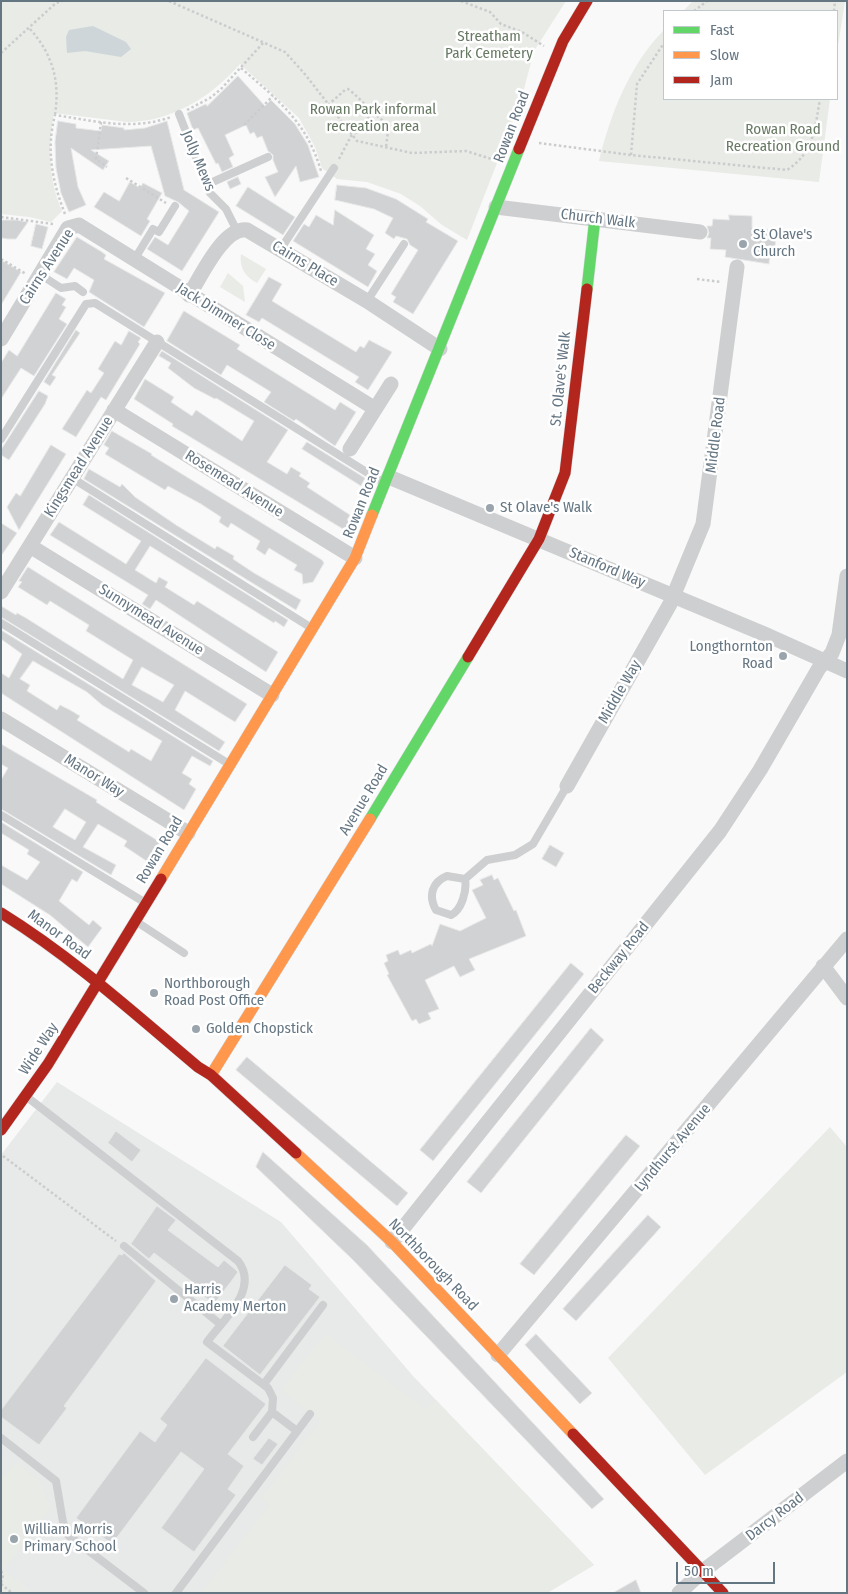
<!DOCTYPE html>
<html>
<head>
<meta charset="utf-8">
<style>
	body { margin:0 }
	#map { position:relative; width:848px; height:1594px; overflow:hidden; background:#f9f9f9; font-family:"Fira Sans Condensed",sans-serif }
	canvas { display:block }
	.frame { position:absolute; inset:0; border:2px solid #657683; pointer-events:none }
	.legend { position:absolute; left:663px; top:10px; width:175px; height:90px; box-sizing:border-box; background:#fff; border:1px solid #c1c8cd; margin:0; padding:6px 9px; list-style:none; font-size:15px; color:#657683 }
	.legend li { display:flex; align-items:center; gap:10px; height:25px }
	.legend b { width:25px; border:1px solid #c1c8cd }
	.scale { position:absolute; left:676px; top:1562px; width:99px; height:22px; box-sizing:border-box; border:2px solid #657683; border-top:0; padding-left:6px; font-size:15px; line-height:18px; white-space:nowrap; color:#657683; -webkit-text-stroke:4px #fff; paint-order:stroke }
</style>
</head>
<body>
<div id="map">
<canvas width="848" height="1594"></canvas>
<div class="frame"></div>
<ul class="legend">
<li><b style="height:6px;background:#63d668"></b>Fast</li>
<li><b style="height:6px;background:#ff974d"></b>Slow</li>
<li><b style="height:6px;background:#b3261e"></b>Jam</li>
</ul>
<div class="scale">50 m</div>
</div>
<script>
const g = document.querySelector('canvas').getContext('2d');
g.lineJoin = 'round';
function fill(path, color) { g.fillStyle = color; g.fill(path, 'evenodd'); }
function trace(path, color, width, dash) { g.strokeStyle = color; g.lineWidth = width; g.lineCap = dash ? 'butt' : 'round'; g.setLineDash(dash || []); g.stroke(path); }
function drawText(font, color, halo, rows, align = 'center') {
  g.font = font + ' "Fira Sans Condensed",sans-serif'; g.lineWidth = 5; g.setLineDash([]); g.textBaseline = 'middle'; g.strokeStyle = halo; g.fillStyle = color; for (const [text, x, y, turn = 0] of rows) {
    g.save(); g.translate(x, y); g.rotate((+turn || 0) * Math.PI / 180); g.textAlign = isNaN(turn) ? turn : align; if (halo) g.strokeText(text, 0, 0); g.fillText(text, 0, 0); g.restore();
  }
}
const built = new Path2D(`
	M57 1082 281 1222 413 1376 594 1565 547 1593H32L4 1571 1 1574V1155Z`);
const green = new Path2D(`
	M1 1H566L534 51 520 104 467 240 442 225 420 206 401 194 367 182 337 179 322 168 315 147 299 118 240 64C212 96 172 122 127 122L54 113C48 147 48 178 62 211L51 222 29 217 1 214Z
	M693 1H845L837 52V11H683Z
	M664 30V99H830L819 182 599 161C610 115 630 64 664 30Z
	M241 254 266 269 257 283C245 277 239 267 241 254Z
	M228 273 243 286 245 302 220 287Z
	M830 1127 847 1147V1372L705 1475 608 1358Z
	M325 1333 425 1409 436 1400 594 1565 547 1593H201L269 1505 261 1499 320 1421 281 1390Z
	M16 1462 40 1481 51 1507 4 1570 32 1593H1V1475L4 1476Z`);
const water = new Path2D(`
	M93 26 126 42 131 49 121 57 85 51 67 53 66 37 69 30Z`);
const building = new Path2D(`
	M238 76 265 106 271 100 295 124 308 145 319 177 300 182 296 166 275 197 265 177 278 172 273 160V155L268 151 262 136 257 138 254 132 250 134 246 125 225 135 234 155 229 158 233 167 222 172 218 163 216 164 198 128 193 130 187 113 206 104 207 106Z
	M58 121 76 124V128L101 131 102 125 124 128V130L145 128 167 121 184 190 219 212 182 271 147 249 155 237 168 245 189 211 178 202 165 196 151 146 91 150 109 161 103 170 71 148 78 187 86 205 69 212 61 193 56 168 55 142Z
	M238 177 241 184 230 189 227 182Z
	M130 182 140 188 143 183 162 193 147 219 150 221 141 236 94 207 104 192 119 201Z
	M337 185 366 188 396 199 428 219 426 222 458 241 413 314 393 302 396 297 391 294 418 250 410 245 407 239 396 236 394 239 385 233 393 218 374 209 335 200Z
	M248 187 295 217 283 235 236 206Z
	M335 210 374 235 366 249 375 254 368 265 377 271 368 287 293 241 304 224 309 227 316 215 333 225Z
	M729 215 752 216V228L776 230 775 250H770L769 264 725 257 726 250 710 249 711 238H707L709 233 707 226H712L713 219 729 220Z
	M1 220H15L28 222 16 239H8L1 238Z
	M36 224 48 227 42 249 31 246Z
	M77 237 102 252 106 255 104 259 165 293 144 327 89 292 94 280 74 268 67 279 54 272Z
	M1 260 21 272 1 305Z
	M269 277 282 284 272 301 356 352 360 346 364 348 369 340 392 352 368 390 355 382 359 377 262 318 259 322 246 315Z
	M56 293 66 299 62 305 66 307 59 319 67 324 34 376 21 368 1 399V363L9 350 17 356Z
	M184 311 240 345 237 349 335 410 340 402 356 412 335 446 296 419 294 421 264 402 271 392 227 365 221 375 167 341Z
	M76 330 80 333 52 375 56 377 50 386 44 382Z
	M129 331 141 338 138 342 140 344 106 400 101 397 76 437 62 429 87 390 91 393 104 373 98 369 115 341 121 345Z
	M162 351 288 430 267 462 287 474 291 467 301 473 299 476 310 483 307 487 350 515 347 520 353 523 348 532 172 426 173 424 134 399 145 379 174 397 171 402 192 416 196 410 242 441 254 421 216 398 215 399 194 388 168 368 171 363 159 356Z
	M39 391 48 396 45 404 9 460 1 455V450Z
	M112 431 152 454 151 455 322 560 324 563 313 582 303 584 302 574 294 570 297 565 269 548 265 555 256 549 260 541 231 523 228 528 219 522 221 517 201 504 168 486 165 490 105 454 109 448 104 445Z
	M307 442 365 478 361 486 302 449Z
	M51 445 66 454 19 530 7 507 16 493 20 496Z
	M89 469 120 487 122 484 135 497 176 525 215 549 217 546 234 556 233 559 254 573 301 600 296 610 84 479Z
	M89 495 288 620 284 627 275 621 274 623 150 546 135 570 156 583 159 577 168 582 165 587 194 605 197 601 278 652 266 672 156 600 150 609 142 604 148 595 50 535 59 522 126 564 141 541 83 505Z
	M1 523 17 533 1 556Z
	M28 567 247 704 235 722 185 691 175 710 225 742 219 751 1 617V606L16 615 17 613 26 618 123 679 133 660 86 631 89 625 50 601 47 605 18 587 22 582 19 581ZM142 667 174 685 163 702 132 685Z
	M1 630 213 761 210 766 192 756 182 773 192 779 189 784 196 789 184 810 1 693V673L9 678 22 654 1 639ZM33 661 87 692 102 705 162 741 151 761 131 749 129 752 77 720 80 716 70 710 60 705 57 710 27 691 30 685 20 679Z
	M1 744 97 800 96 802 155 839 160 842 153 854 159 858 154 866 124 846 127 841 98 824 83 847 116 865 111 875 1 809V780L8 768 1 764ZM65 809 86 822 75 840 53 827Z
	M1 822 83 872 77 882 72 879 59 901 89 925 93 920 102 928 88 947 50 915 1 884V865L27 880 40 862 27 854 29 850 1 833Z
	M550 845 564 853 556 867 542 859Z
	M492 875 494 880 498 878 514 911 516 910 526 936 469 959 475 970 460 977 454 966 425 980 439 1009 428 1013 431 1019 419 1024 416 1019 412 1021 387 975 389 974 384 963 388 961 386 955 398 950 400 955 411 950 412 953 431 944 432 946 440 924 460 931 486 918 472 890 483 885 480 880Z
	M571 963 584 974 433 1161 420 1150Z
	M591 1028 604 1040 481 1193 467 1182Z
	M247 1057 408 1193 397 1206 236 1070Z
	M116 1131 141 1150 132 1162 108 1143Z
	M626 1135 640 1146 534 1275 520 1264Z
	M263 1152 367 1245 604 1499 592 1509 353 1260 256 1167Z
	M157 1206 176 1220 168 1230 218 1267 224 1260 236 1270 238 1272 233 1279 214 1304 201 1294 204 1291 154 1253 149 1259 131 1244Z
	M648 1215 661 1227 576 1321 563 1309Z
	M124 1253 156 1281 64 1406 67 1408 39 1445 1 1417V1410L119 1254 122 1255Z
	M285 1265 312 1285 309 1289 320 1297 260 1375 223 1346Z
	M536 1334 592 1393 580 1404 525 1345Z
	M206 1358 266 1404 228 1454 244 1466 228 1489 236 1495 194 1552 161 1528 204 1469 181 1452 112 1544 76 1518 140 1431 155 1442 167 1425 160 1419Z
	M269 1438 278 1444 262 1465 253 1459Z
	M636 1580 641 1593H613Z`);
const path = new Path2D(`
	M169 1 285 52 304 73 357 141 412 153 466 151 498 161
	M461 1 490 12 501 24 522 32 544 46
	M694 11 707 1
	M834 11 835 1
	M30 29C53 55 60 81 55 115
	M1 53 56 3 62 1
	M241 68C278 100 307 122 321 171
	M328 105 345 90 348 89C363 100 373 116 389 124L386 147
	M187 110 210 98 221 89 264 42
	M101 122 96 159 107 167
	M244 125 273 96
	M539 143 631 155 787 170C814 153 815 127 820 99
	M631 155 637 84 664 43
	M339 159 351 136 357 132 373 112
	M126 178 166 203
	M65 214C52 181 46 150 55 115 95 121 132 131 171 117
	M1 217 53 224
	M1 259 26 274
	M697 279 721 282
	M3 1156 116 1241
	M1 1571 3 1575 1 1583
	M1 1584 12 1593`);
const lane = new Path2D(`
	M179 114 210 193 226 209 237 231
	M206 185 268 157
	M280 250 334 168
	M134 260 153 229 159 232 175 206
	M41 275 61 288 75 286 83 292
	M367 301 404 244
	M1 439 86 304 95 303 384 483
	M72 478 310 627
	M1 623 229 764
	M1 815 144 902
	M447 876 465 879C467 890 462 910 451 915L436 910C428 896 432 882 447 876Z
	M465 879 487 860 515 855 533 844 567 786
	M137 922 184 953
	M27 1097 238 1261C260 1289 223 1320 207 1342L268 1388 273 1398 272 1412 297 1431
	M124 1246 220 1324
	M264 1384 323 1305
	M253 1437 272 1412
	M1 1438 56 1481 63 1522 68 1535 144 1593
	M176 1593 310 1414`);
const street = new Path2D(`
	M496 207 700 232
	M189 295C201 277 223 227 247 230L367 301 440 349
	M1 339 68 228 79 225 374 408
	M114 410 355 558
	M350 449 391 384
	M389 477 769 636 847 671
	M30 546 272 695
	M1 592 157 342
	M1 719 188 833
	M567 786 670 604 703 524 737 267
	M823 966 847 998
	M392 1242 720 831 760 770 819 668 832 653 839 635 847 576
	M498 1355 847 939
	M679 1593 703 1571 847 1461`);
const fast = new Path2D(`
	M587 289 595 218
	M372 515 519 149
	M370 819 468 657`);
const slow = new Path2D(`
	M161 879 355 558 372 515
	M211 1075 370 819
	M296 1153 392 1242 573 1434`);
const jam = new Path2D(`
	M519 149 563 41 587 1
	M468 657 539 539 565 473 587 289
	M1 913C72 957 134 1013 198 1067L211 1075 296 1153
	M1 1130 48 1064 161 879
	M573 1434 723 1593`);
const markers = [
	[743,244,5,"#99a4ac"],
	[490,508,5,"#99a4ac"],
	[783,656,5,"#99a4ac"],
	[154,993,5,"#99a4ac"],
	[196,1029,5,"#99a4ac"],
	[174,1299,5,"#99a4ac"],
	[14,1539,5,"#99a4ac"]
];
const parkNames = [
	["Streatham",489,37],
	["Park Cemetery",489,54],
	["Rowan Park informal",373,110],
	["recreation area",373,127],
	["Rowan Road",783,130],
	["Recreation Ground",783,147]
];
const streetNames = [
	["Rowan Road",512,127,-69],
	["Jolly Mews",198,161,67],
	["Church Walk",598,219,7],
	["Cairns Place",305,264,31],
	["Cairns Avenue",47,267,-57],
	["Jack Dimmer Close",226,317,32],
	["St. Olave's Walk",561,379,-84],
	["Middle Road",716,435,-83],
	["Kingsmead Avenue",79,467,-58],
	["Rosemead Avenue",234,484,32],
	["Rowan Road",362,503,-68],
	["Stanford Way",607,568,23],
	["Sunnymead Avenue",151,620,32],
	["Middle Way",620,692,-60],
	["Manor Way",94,776,32],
	["Avenue Road",364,800,-59],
	["Rowan Road",160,850,-59],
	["Manor Road",59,935,36],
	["Beckway Road",619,958,-51],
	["Wide Way",39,1049,-57],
	["Lyndhurst Avenue",673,1148,-50],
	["Northborough Road",433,1265,46],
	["Darcy Road",775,1517,-38]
];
const poiNames = [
	["St Olave's",753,235],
	["Church",753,252],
	["St Olave's Walk",500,508],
	["Longthornton",773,647,"right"],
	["Road",773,664,"right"],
	["Northborough",164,984],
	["Road Post Office",164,1001],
	["Golden Chopstick",206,1029],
	["Harris",184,1290],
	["Academy Merton",184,1307],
	["William Morris",24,1530],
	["Primary School",24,1547]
];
fill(built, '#e8e9e9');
fill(green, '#e8ebe6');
fill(water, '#ced6d9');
fill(building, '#d0d2d3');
trace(building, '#e8e8e8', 1);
trace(fast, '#d5d6d7', 12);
trace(slow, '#d5d6d7', 12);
trace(jam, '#d5d6d7', 12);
trace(path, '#cbcccd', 2.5, [2.5, 2.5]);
trace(lane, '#cecfd0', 8);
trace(street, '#cecfd0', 15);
trace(fast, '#63d668', 11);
trace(slow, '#ff974d', 11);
trace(jam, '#b3261e', 11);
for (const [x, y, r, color] of markers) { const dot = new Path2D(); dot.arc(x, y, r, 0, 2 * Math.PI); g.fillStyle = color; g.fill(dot); trace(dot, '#fff', 2); }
drawText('15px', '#687a64', '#fff', parkNames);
drawText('15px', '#657683', '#fff', streetNames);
drawText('15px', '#657683', '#fff', poiNames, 'left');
</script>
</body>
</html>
